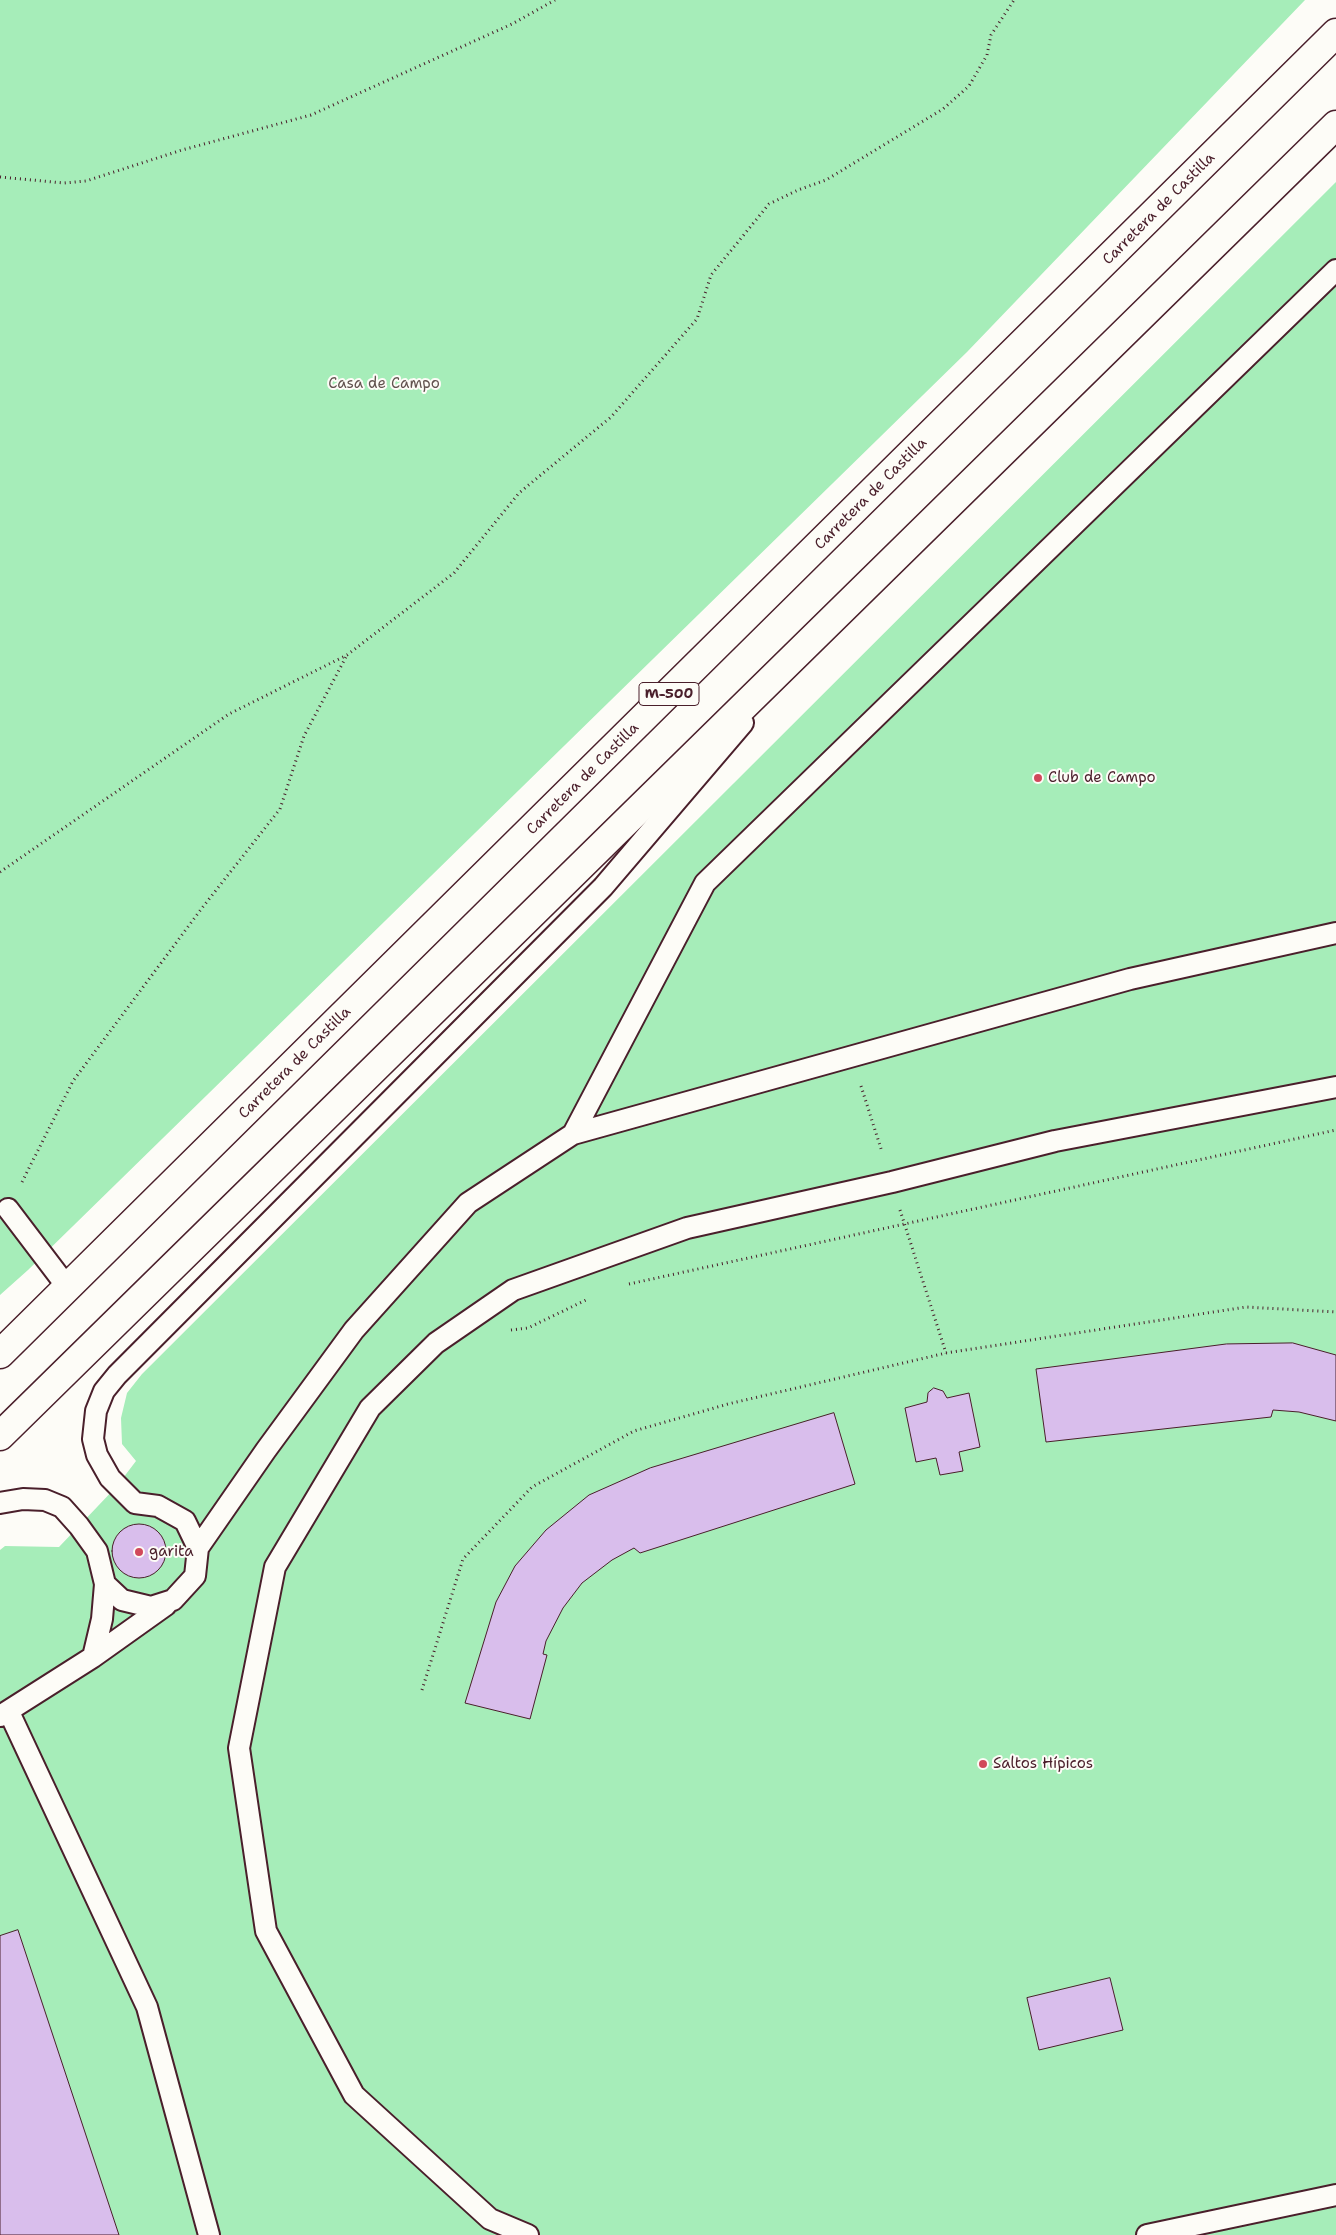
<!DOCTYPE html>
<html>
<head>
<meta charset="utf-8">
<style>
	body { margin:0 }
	canvas { display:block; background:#fdfcf7 }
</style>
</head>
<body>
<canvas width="1336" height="2235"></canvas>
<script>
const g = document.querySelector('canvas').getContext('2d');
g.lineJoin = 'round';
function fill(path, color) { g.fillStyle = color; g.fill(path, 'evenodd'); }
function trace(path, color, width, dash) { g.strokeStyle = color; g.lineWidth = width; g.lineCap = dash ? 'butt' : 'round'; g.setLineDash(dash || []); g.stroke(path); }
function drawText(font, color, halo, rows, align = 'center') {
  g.font = font + ' "Shantell Sans",sans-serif'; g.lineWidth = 4; g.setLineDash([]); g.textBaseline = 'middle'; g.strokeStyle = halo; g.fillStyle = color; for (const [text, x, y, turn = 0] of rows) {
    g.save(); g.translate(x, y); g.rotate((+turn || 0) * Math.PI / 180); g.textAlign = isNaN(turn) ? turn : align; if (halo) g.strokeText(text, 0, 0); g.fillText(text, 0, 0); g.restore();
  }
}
const green = new Path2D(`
	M0 0H1305L967 352 28 1270 0 1295Z
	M1336 182V2235H0V1550L5 1546 59 1547 117 1486 136 1461 122 1444 121 1418 127 1393 142 1374Z`);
const building = new Path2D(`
	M1293 1343 1336 1355V1421L1299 1412 1273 1410 1271 1417 1046 1442 1036 1369 1226 1344Z
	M934 1388 943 1391 947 1398 969 1393 980 1447 959 1452 963 1471 940 1475 936 1458 916 1462 905 1408 927 1402 928 1393Z
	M834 1413 855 1484 640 1553 634 1548 612 1560 582 1583 563 1608 546 1641 543 1654 547 1655 530 1719 465 1703 496 1602 515 1566 546 1530 589 1495 650 1468Z
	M112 1551a27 27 0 1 1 54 0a27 27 0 1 1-54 0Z
	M18 1930 119 2235H0V1936Z
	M1110 1978 1123 2030 1039 2050 1027 1998Z`);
const path = new Path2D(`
	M0 177 64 183 86 181 182 150 311 115 512 24 555 0
	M0 872 229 714 347 655 454 573 519 493 611 417 697 319 711 275 769 204 798 190 826 180 943 109 969 86 987 55 991 35 1014 0
	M861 1086 882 1152
	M22 1182 73 1081 202 908 280 809 304 736 347 655
	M900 1210 946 1353
	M629 1284 1336 1130
	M511 1330 528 1328 586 1300
	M422 1690 463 1559 532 1487 634 1431 728 1404 946 1353 1246 1307 1336 1312`);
const lane = new Path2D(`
	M573 1134 705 883 1336 270
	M8 1209 68 1288
	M0 1503 23 1499 45 1500 62 1507 79 1526 97 1551 105 1584 122 1600 151 1607 173 1600 195 1576 198 1548 185 1521 158 1506 135 1503 110 1478 97 1455 93 1439 96 1411 104 1391 117 1375 603 887 743 723
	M198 1548 266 1450 354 1330 468 1203 573 1134 1130 979 1336 933
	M93 1657 102 1619 105 1584
	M9 1712 147 2007 209 2235
	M0 1716 93 1657 166 1605
	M528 2235 490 2219 354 2095 266 1931 239 1748 275 1567 370 1408 436 1343 513 1290 687 1228 892 1182 1055 1141 1336 1087
	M1147 2235 1336 2195`);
const highway = new Path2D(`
	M0 1354 1336 33
	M0 1436 1336 125`);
const markers = [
	[1038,778,5,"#d1495b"],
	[139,1552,5,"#d1495b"],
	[983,1764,5,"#d1495b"]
];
const shields = [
	[669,694,60]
];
const shieldNames = [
	["M-500",669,694]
];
const streetNames = [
	["Carretera de Castilla",1159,209,-45],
	["Carretera de Castilla",871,494,-45],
	["Carretera de Castilla",583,779,-45],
	["Carretera de Castilla",295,1063,-45]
];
const parkNames = [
	["Casa de Campo",384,384]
];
const poiNames = [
	["Club de Campo",1048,778],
	["garita",149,1552],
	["Saltos Hípicos",993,1764]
];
fill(green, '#a6edb9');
fill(building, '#d9beec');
trace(building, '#4a1f2b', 1);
trace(lane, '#4a1f2b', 24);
trace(highway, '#4a1f2b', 31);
trace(path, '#4a1f2b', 3, [1, 4]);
trace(lane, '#fdfcf7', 20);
trace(highway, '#fdfcf7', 28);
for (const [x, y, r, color] of markers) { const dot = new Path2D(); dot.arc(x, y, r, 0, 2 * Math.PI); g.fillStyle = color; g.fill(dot); trace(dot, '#fdfcf7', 2); }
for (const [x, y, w] of shields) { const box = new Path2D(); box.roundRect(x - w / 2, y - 11.5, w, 23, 4); g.fillStyle = '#fdfcf7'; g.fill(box); trace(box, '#4a1f2b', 1); }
drawText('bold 14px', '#4a1f2b', null, shieldNames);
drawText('15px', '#4a1f2b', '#fdfcf7', streetNames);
drawText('15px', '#61524e', '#fdfcf7', parkNames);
drawText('15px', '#4a1f2b', '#fdfcf7', poiNames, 'left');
</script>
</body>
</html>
